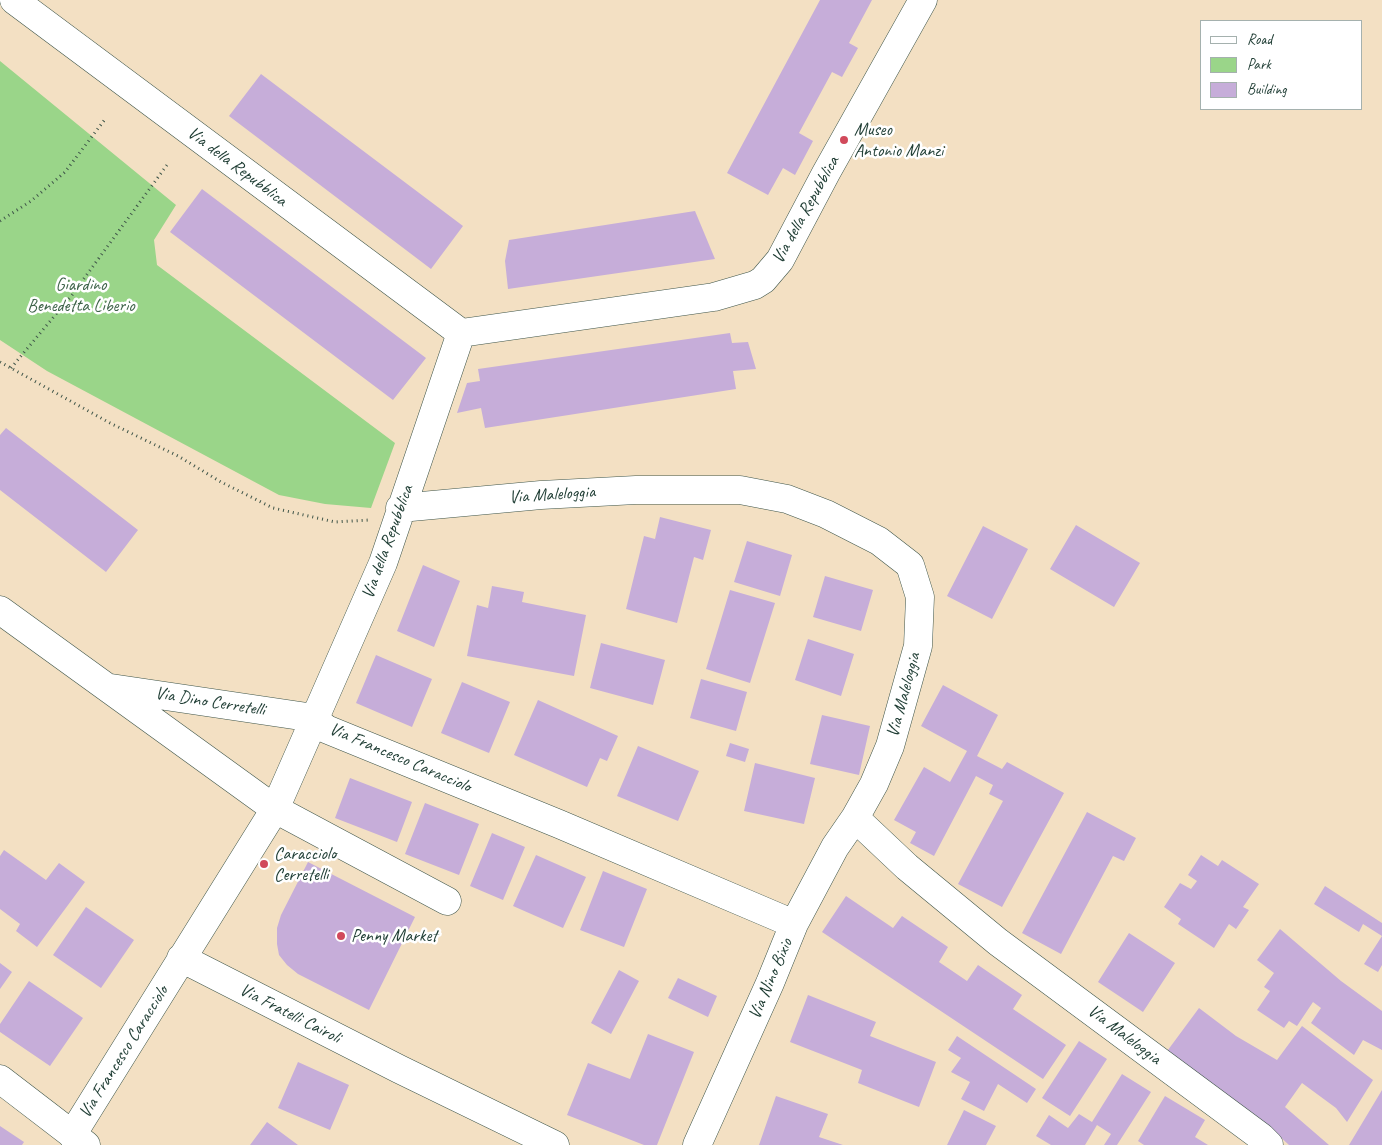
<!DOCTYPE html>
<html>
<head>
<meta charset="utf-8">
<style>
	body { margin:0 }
	#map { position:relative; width:1382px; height:1145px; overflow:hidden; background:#f3e0c3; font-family:Caveat,sans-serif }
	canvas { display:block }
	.legend { position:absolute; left:1200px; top:20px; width:162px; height:90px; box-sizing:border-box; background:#fff; border:1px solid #a5b1ae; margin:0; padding:6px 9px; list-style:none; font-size:15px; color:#1f3d34 }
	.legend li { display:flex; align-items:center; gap:10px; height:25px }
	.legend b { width:25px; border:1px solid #a5b1ae }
</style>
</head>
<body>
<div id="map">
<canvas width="1382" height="1145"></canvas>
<ul class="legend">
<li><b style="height:6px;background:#fff"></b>Road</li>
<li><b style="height:14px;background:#9ad589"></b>Park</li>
<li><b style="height:14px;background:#c6add9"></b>Building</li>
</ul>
</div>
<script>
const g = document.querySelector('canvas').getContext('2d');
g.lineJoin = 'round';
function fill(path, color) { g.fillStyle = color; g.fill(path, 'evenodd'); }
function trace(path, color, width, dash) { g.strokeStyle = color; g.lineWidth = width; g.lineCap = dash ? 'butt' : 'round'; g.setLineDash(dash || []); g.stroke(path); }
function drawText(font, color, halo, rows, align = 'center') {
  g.font = font + ' Caveat,sans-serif'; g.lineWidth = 5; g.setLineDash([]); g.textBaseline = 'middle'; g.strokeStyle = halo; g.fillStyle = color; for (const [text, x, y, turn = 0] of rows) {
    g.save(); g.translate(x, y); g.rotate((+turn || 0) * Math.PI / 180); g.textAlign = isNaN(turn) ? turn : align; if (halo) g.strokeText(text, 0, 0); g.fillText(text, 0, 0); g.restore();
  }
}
const green = new Path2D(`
	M0 61 176 205 154 240 157 265 395 443 371 508 325 504 279 495 47 371 0 340Z`);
const building = new Path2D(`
	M820 0H872L849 43 858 48 842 77 832 72 799 133 813 141 795 175 783 168 768 195 727 173Z
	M261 74 463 226 431 269 229 116Z
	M202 189 426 358 393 400 170 232Z
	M695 211 715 259 508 289 505 261 509 240Z
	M730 333 732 343 748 342 756 369 733 371 736 389 485 428 481 408 457 413 467 383 480 381 478 369Z
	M6 428 138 530 106 572 0 490V435Z
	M660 517 711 530 703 560 694 557 677 623 626 609 644 536 655 539Z
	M1076 525 1140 563 1114 607 1050 569Z
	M983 526 1028 549 992 619 947 596Z
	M747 541 792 555 780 596 734 582Z
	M423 565 460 581 434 647 397 631Z
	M825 576 873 590 861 631 813 617Z
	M492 586 524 592 522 602 586 615 574 676 467 656 477 605 488 608Z
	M730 590 775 603 750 683 706 669Z
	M808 639 854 654 841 696 795 680Z
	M601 643 665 660 653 705 590 688Z
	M376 655 432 679 412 727 356 703Z
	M701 679 747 692 736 731 690 718Z
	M462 682 510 702 489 753 441 733Z
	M943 685 998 715 977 756 1002 769 1007 762 1064 793 1002 907 958 884 1003 801 989 794 993 785 976 776 934 856 910 843 916 832 894 820 924 767 950 782 967 751 921 726Z
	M538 700 618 736 607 761 600 758 587 787 514 755Z
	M822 715 870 726 859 775 810 764Z
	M730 743 749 749 745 762 726 756Z
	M638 746 699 771 678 821 617 796Z
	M755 763 815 778 804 824 744 811Z
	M350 778 412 802 397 842 335 818Z
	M425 803 479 824 459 875 405 854Z
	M1087 812 1136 838 1124 861 1113 856 1061 954 1022 933Z
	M492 833 525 847 503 900 470 886Z
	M4 850 46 880 59 863 85 882 37 947 16 931 20 924 0 909V856Z
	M536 855 586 877 563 928 513 906Z
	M1201 855 1218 866 1222 860 1259 884 1243 907 1249 910 1236 929 1229 924 1214 948 1178 924 1181 919 1164 907 1180 883 1191 889 1197 881 1188 875Z
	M308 862 415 917 369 1010 298 974 287 965 279 955 277 944V928L281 915Z
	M603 871 647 889 624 947 580 930Z
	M1325 886 1382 923V965L1378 972 1364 964 1382 936 1363 924 1359 932 1314 904Z
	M846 896 893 928 902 916 948 947 939 962 967 981 978 965 1022 995 1013 1009 1066 1045 1043 1079 822 932Z
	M86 907 134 940 101 988 53 955Z
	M1280 929 1341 981 1382 1011V1050L1363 1040 1354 1055 1311 1023 1321 1008 1313 1002 1297 1026 1289 1021 1284 1028 1257 1010 1270 991 1264 987 1274 973 1257 960Z
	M1129 933 1175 963 1143 1012 1098 982Z
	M0 963 12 972 0 989Z
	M619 970 639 981 611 1034 591 1023Z
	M678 978 717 996 708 1017 668 998Z
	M29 981 83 1018 50 1066 0 1032V1024Z
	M808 995 876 1022 870 1036 936 1062 919 1107 858 1083 862 1070 790 1042Z
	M1199 1008 1236 1036 1277 1060 1302 1026 1373 1080 1347 1122 1336 1108 1302 1083 1285 1107 1329 1145H1289L1276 1133 1165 1054Z
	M648 1034 694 1052 657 1145H644L567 1115 588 1063 630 1079Z
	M957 1036 1036 1089 1027 1103 998 1084 984 1111 961 1099 970 1082 951 1072 961 1058 948 1050Z
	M1079 1041 1107 1059 1070 1116 1042 1098Z
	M298 1062 349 1085 330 1130 278 1108Z
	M1122 1074 1151 1092 1117 1145H1104L1111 1134 1097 1125 1085 1145H1051L1036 1136 1049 1115 1068 1128 1079 1114 1092 1122Z
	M1382 1090V1145H1349Z
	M776 1096 828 1114 819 1137 843 1145H759Z
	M1165 1096 1205 1120 1195 1137 1208 1145H1144L1138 1141Z
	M964 1110 996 1126 986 1145H947Z
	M267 1122 298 1145H250Z
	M0 1126 24 1142 22 1145H0Z`);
const path = new Path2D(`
	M0 221 31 201 65 172 106 118
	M0 362 110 423 178 456 221 482 273 508 335 522 369 520
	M11 368 72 295 167 165`);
const minor = new Path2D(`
	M14 0 461 333 714 297 755 285 763 280 780 260 826 173 923 0
	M400 508 541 495 636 490H740L787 499 826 514 879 541 910 565 920 597 918 646 890 746 874 784 855 818 907 867 998 942 1261 1137 1269 1145
	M0 610 275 809 447 901
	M111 688 314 718
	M314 718 326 729 559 824 794 924
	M181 958 399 1069 555 1145
	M0 1079 86 1145
	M72 1135 275 809 383 563 461 333
	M697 1145 770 983 794 924 835 847 855 818`);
const markers = [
	[844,140,5,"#d1495b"],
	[264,864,5,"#d1495b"],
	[341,936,5,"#d1495b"]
];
const poiNames = [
	["Museo",854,130],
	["Antonio Manzi",854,151],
	["Caracciolo",274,854],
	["Cerretelli",274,875],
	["Penny Market",351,936]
];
const streetNames = [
	["Via della Repubblica",237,167,37],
	["Via della Repubblica",806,210,-61],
	["Via Maleloggia",552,495,-4],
	["Via della Repubblica",388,542,-70],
	["Via Maleloggia",904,695,-75],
	["Via Dino Cerretelli",210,702,9],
	["Via Francesco Caracciolo",400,758,23],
	["Via Nino Bixio",771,979,-67],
	["Via Fratelli Cairoli",290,1014,27],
	["Via Maleloggia",1124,1035,37],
	["Via Francesco Caracciolo",124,1052,-58]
];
const parkNames = [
	["Giardino",81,285],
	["Benedetta Liberio",81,306]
];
fill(green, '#9ad589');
fill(building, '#c6add9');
trace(minor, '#3f5549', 29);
trace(path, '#3f5549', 3, [1, 4]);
trace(minor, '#fff', 28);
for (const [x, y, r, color] of markers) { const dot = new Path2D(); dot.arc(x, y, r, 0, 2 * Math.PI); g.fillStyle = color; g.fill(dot); trace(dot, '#fff', 2); }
drawText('18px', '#1f3d34', '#fff', poiNames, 'left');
drawText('18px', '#1f3d34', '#fff', streetNames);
drawText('18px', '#3e6349', '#fff', parkNames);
</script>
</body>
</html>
